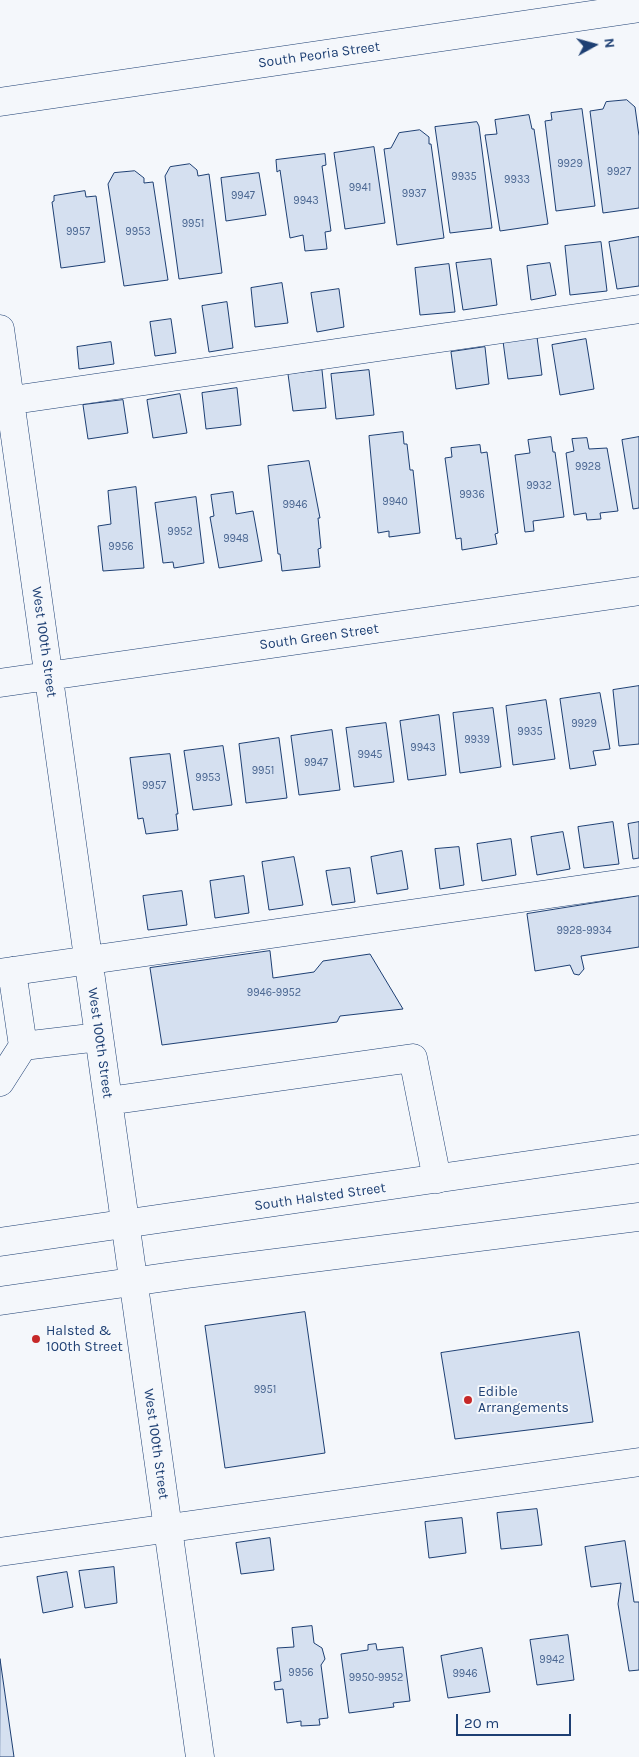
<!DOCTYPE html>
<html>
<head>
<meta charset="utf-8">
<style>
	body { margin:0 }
	#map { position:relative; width:639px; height:1757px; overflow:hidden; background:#f4f7fb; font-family:Karla,sans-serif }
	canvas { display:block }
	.north { position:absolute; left:569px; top:20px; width:50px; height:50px; -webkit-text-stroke:4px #f4f7fb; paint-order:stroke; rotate:83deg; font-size:14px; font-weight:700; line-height:20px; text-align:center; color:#1d3f73 }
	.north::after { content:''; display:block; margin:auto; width:18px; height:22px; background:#1d3f73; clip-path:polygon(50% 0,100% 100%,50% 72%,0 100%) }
	.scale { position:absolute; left:456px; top:1714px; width:115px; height:22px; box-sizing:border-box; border:2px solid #1d3f73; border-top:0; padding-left:6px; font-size:15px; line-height:18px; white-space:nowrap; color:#1d3f73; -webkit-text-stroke:4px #f4f7fb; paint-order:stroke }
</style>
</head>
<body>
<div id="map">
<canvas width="639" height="1757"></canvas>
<div class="north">N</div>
<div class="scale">20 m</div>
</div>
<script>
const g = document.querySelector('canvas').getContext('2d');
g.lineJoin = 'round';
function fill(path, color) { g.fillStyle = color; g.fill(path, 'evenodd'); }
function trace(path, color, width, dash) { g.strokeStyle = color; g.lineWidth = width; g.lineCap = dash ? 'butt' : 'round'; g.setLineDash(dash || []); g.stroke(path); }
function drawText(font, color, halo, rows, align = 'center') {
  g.font = font + ' Karla,sans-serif'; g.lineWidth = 4; g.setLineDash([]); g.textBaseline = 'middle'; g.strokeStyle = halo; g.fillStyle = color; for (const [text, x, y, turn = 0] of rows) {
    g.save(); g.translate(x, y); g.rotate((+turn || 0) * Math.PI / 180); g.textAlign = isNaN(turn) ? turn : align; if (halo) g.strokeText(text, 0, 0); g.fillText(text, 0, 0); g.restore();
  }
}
const building = new Path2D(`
	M627 100 635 107 639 136V208L603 213 590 111 603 109 606 102Z
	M582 109 595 206 556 211 545 121 552 120 551 113Z
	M529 115 532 129H534L548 224 500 231 485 135 497 134 495 120Z
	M477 122 479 126 492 228 450 233 435 127Z
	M420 130 429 137V144H431L444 238 397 245 384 149 391 148 399 133Z
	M374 147 385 223 345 229 334 153Z
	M325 154 326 165 322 166 331 231 325 232 327 249 305 251 303 235 290 238 280 170 277 172 276 160Z
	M190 164 197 170 198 176 209 174 222 273 179 279 165 176 170 167Z
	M135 171 144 178V183L153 182 168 280 124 286 108 184 114 173Z
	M259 173 266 215 226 221 221 178Z
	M85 191 86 197 96 196 105 262 61 268 52 202 54 201V196Z
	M639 237V286L617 289 609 242Z
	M601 242 607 291 570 295 565 246Z
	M491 259 497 305 463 310 456 263Z
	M550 263 556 295 531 300 527 266Z
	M449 264 455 312 420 315 415 268Z
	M282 283 288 323 255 327 251 288Z
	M339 289 344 327 317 332 311 293Z
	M227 302 233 348 209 352 202 306Z
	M171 319 176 353 155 356 150 322Z
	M537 337 542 375 508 379 503 341Z
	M586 339 594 389 560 395 552 345Z
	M111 342 114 364 79 369 77 347Z
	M485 347 489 384 456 389 451 352Z
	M322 370 326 408 293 411 288 374Z
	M369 370 374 415 336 419 331 374Z
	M237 388 241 425 206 429 202 393Z
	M180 394 187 433 153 438 147 400Z
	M123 400 128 433 88 439 83 405Z
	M403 432 404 444H407L410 470H413L420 533 389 537V531L378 533 369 436Z
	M551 437 553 452H555L564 517 533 521 534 531 525 532 515 455 530 453 528 440Z
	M639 437V508L633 509 622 440Z
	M587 438 589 449 607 448 618 511 600 513 601 519 587 520 586 513 574 515 566 453 574 451 572 439Z
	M480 445 481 453 487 452 498 533 495 534 497 544 462 550 461 538 456 539 445 458 452 457 451 448Z
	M309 461 320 518H318L321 548 318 549 320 567 282 571 280 554H278L268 466Z
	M136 487 144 568 103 571 98 526 111 524 108 491Z
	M233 492 236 514 253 511 262 561 219 568 210 517 214 516 211 495Z
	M196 497 204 563 174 568 173 562 163 563 155 503Z
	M639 686V744L619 746 613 690Z
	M600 693 610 749 593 751 596 765 570 769 560 699Z
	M546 700 555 759 513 765 506 706Z
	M493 708 501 767 460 773 453 713Z
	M439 715 446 775 408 780 400 721Z
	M386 723 394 782 354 787 346 728Z
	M332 730 340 790 299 795 291 736Z
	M279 738 287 798 246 803 239 744Z
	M223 746 232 805 193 810 184 751Z
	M170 754 178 814H176L178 830 146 834 143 818 138 819 130 758Z
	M613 822 619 864 584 868 578 827Z
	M639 822V858L633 859 628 824Z
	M563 832 570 869 537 875 531 837Z
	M511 839 516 875 482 881 477 844Z
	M459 847 464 885 440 889 435 849Z
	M402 851 408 889 377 894 371 857Z
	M294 857 303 905 269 910 262 862Z
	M350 868 355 902 332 905 326 871Z
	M244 876 249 913 215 918 210 881Z
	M182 891 187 925 148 930 143 896Z
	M639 896V947L581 956 584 969 579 975 574 974 570 965 535 971 527 914Z
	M270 951 273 978 314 972 323 961 370 954 403 1009 340 1016 337 1022 162 1045 150 968Z
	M305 1312 325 1453 225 1468 205 1326Z
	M579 1332 593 1422 455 1439 441 1353Z
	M537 1509 542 1545 501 1549 497 1513Z
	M462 1518 466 1553 429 1558 425 1522Z
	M270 1538 274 1570 241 1574 236 1543Z
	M625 1541 634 1602H639V1670L629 1671 618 1604 621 1583 591 1587 585 1547Z
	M114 1567 117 1603 85 1608 79 1571Z
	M67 1572 73 1607 43 1613 37 1577Z
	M312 1626 314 1643 322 1648 325 1659 321 1665 328 1718 319 1719 320 1725 301 1726V1721L287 1723 283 1689 275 1690 274 1682 281 1681 277 1648 294 1647 292 1628Z
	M568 1635 574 1680 537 1685 530 1640Z
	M376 1644 377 1650 403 1647 410 1701 393 1703 394 1707 349 1713 341 1654 368 1650V1645Z
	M482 1648 490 1692 448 1698 441 1656Z
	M0 1659 14 1757H0Z`);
const minor = new Path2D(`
	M0 102 639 8
	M0 329 200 1757
	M0 402 639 309
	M0 683 639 591
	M12 971 23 1046
	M0 973 639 881
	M0 1082 23 1046 99 1037
	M108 1101 413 1058 437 1179
	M0 1552 639 1462`);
const major = new Path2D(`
	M0 1242 639 1149
	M0 1301 187 1274 639 1217`);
const markers = [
	[36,1339,5,"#c62828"],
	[468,1400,5,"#c62828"]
];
const numberNames = [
	["9929",570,164],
	["9927",619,172],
	["9935",464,177],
	["9933",517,180],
	["9941",360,188],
	["9937",414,194],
	["9947",243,196],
	["9943",306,201],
	["9951",193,224],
	["9957",78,232],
	["9953",138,232],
	["9928",588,467],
	["9932",539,486],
	["9936",472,495],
	["9940",395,502],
	["9946",295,505],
	["9952",180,532],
	["9948",236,539],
	["9956",121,547],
	["9929",584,724],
	["9935",530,732],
	["9939",477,740],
	["9943",423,748],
	["9945",370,755],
	["9947",316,763],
	["9951",263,771],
	["9953",208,778],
	["9957",154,786],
	["9928-9934",584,931],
	["9946-9952",274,993],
	["9951",265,1390],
	["9942",552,1660],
	["9956",301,1673],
	["9946",465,1674],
	["9950-9952",376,1678]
];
const streetNames = [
	["South Peoria Street",319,55,-8],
	["South Green Street",319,637,-8],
	["West 100th Street",44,642,82],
	["West 100th Street",100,1043,82],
	["South Halsted Street",320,1197,-8],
	["West 100th Street",156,1444,82]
];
const poiNames = [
	["Halsted &",46,1331],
	["100th Street",46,1347],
	["Edible",478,1392],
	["Arrangements",478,1408]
];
fill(building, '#d5e0f0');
trace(building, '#1d3f73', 1);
trace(minor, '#1d3f73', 29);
trace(major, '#1d3f73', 29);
trace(minor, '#f4f7fb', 28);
trace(major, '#f4f7fb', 28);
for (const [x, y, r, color] of markers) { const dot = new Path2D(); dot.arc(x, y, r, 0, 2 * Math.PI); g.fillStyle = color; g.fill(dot); trace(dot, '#f4f7fb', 2); }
drawText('11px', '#4b6792', null, numberNames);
drawText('14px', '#1d3f73', '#f4f7fb', streetNames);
drawText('14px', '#1d3f73', '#f4f7fb', poiNames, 'left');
</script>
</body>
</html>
